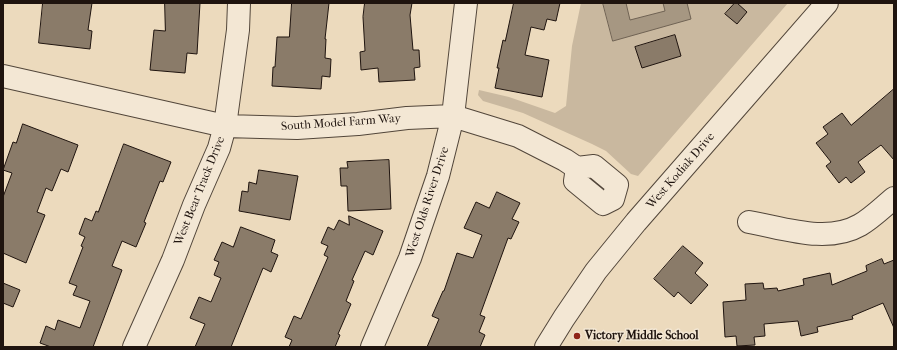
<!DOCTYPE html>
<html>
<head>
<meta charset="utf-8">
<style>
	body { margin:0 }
	#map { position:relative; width:897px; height:350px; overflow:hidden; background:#ecdabd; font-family:"IM FELL French Canon",serif }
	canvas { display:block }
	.frame { position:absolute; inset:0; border:4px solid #1f140f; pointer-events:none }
</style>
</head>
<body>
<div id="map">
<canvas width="897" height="350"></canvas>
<div class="frame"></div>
</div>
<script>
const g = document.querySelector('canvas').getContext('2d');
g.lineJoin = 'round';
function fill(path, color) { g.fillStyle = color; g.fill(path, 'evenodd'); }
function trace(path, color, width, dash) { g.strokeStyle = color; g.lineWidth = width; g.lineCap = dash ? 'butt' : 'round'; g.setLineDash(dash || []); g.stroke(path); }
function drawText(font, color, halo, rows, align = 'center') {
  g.font = font + ' "IM FELL French Canon",serif'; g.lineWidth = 3; g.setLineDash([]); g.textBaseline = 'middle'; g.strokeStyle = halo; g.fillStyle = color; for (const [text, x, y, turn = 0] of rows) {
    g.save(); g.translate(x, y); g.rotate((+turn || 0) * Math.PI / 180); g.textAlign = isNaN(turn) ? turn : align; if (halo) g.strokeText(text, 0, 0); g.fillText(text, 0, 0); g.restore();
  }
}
const green = new Path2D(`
	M581 3H788L638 176 631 174 606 151 592 144 523 113 483 101 478 95 479 90 509 97 555 113 566 106 572 46Z`);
const water = new Path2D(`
	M603 3H626L630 20 665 11 663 3H687L691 19 613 41Z`);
const building = new Path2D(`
	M43 3H92L88 30 92 31 90 49 39 43Z
	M165 3H200L197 54 187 53 185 73 150 70 154 30 165 31Z
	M292 3H329L325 39H326L325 58 331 59 330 77 322 76 321 89 272 86 273 67H275L277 37H289Z
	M365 3H412L410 15 413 50H419L420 67 414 68 415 80 379 82 378 68 361 70 360 52 365 51 363 17Z
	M514 3H560L556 21 547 19 544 30 531 27 525 55 549 60 542 97 495 88 499 68H497L503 40 505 41Z
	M735 3H737L747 12 737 24 725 14Z
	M675 35 681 56 642 68 635 47Z
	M894 89V160L881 145 858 162 865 172 851 183 846 177 839 183 826 166 831 162 816 143 828 134 823 127 842 113 851 125Z
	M23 124 78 145 68 172 61 169 52 191 46 188 37 212 45 215 26 263 3 253V197L12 173 3 170 13 142 16 143Z
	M124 144 171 162 163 182 160 181 144 222 146 223 136 247 122 241 112 266 122 270 93 347H51L40 343 46 326 55 330 58 320 80 328 90 301 73 295 77 286 69 283 83 247 81 246 85 237 79 234 85 218 92 221 96 211 98 212Z
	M389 160 391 209 348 211 347 186H341L340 168H348L347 162Z
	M259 170 298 176 290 220 239 211 242 191 248 192 249 182 256 184Z
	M497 192 520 203 512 219 519 222 511 239 508 238 480 315 485 317 479 332 485 335 480 347H427L439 319 432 316 443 291H444L457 253 473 258 482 235 464 228 476 202 489 208Z
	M349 216 383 231 373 255 365 251 352 280 354 281 346 301 351 304 338 334 340 335 335 347H289L292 340 285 337 294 316 301 319 328 257 324 255 328 246 321 243 328 227 334 230 339 220 349 225Z
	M241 227 275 240 271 252 278 255 271 272 263 268 231 347H195L205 324 190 318 199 297 211 302 221 278 214 275 219 262 214 260 222 242 233 247Z
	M683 246 703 263 695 273 708 285 691 304 678 292 674 297 654 279Z
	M882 259 884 264 894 260V328L883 303 852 316 853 319 817 327 818 332 801 336 798 321 764 324 765 336 754 337 755 345 737 346 736 336 725 337 723 302 746 300 745 284 763 283 764 289 777 288 778 291 804 285 803 279 830 273 832 285 867 271 866 266Z
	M3 283 20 290 13 307 3 303Z`);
const minor = new Path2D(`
	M3 76 225 126 297 128 358 124 407 118 453 116 518 136 565 160 577 168
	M594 166 617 185 613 199 603 204 575 181 577 168Z
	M749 222C784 228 827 244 860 225 872 218 883 207 894 198
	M134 347 173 260 194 205 219 148 225 126 238 30 239 3
	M372 347 410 258 438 176 453 116 466 3
	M546 347 564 318 596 271 636 222 827 3`);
const markers = [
	[577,336,4,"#8f2418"]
];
const streetNames = [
	["South Model Farm Way",341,123,-4],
	["West Kodiak Drive",681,171,-49],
	["West Bear Track Drive",200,191,-68],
	["West Olds River Drive",428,202,-72]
];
const poiNames = [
	["Victory Middle School",585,336]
];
fill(green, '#c9b89f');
fill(water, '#a69782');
trace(water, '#706354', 1);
fill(building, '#8a7b69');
trace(building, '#1f140f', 1);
trace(minor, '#52463a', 24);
trace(minor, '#f3e7d4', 22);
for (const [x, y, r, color] of markers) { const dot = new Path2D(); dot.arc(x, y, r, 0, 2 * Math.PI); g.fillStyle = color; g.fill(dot); trace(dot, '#f3e7d4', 1.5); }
drawText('12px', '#1f140f', '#f3e7d4', streetNames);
drawText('bold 12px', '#1f140f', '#f3e7d4', poiNames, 'left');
</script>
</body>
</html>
